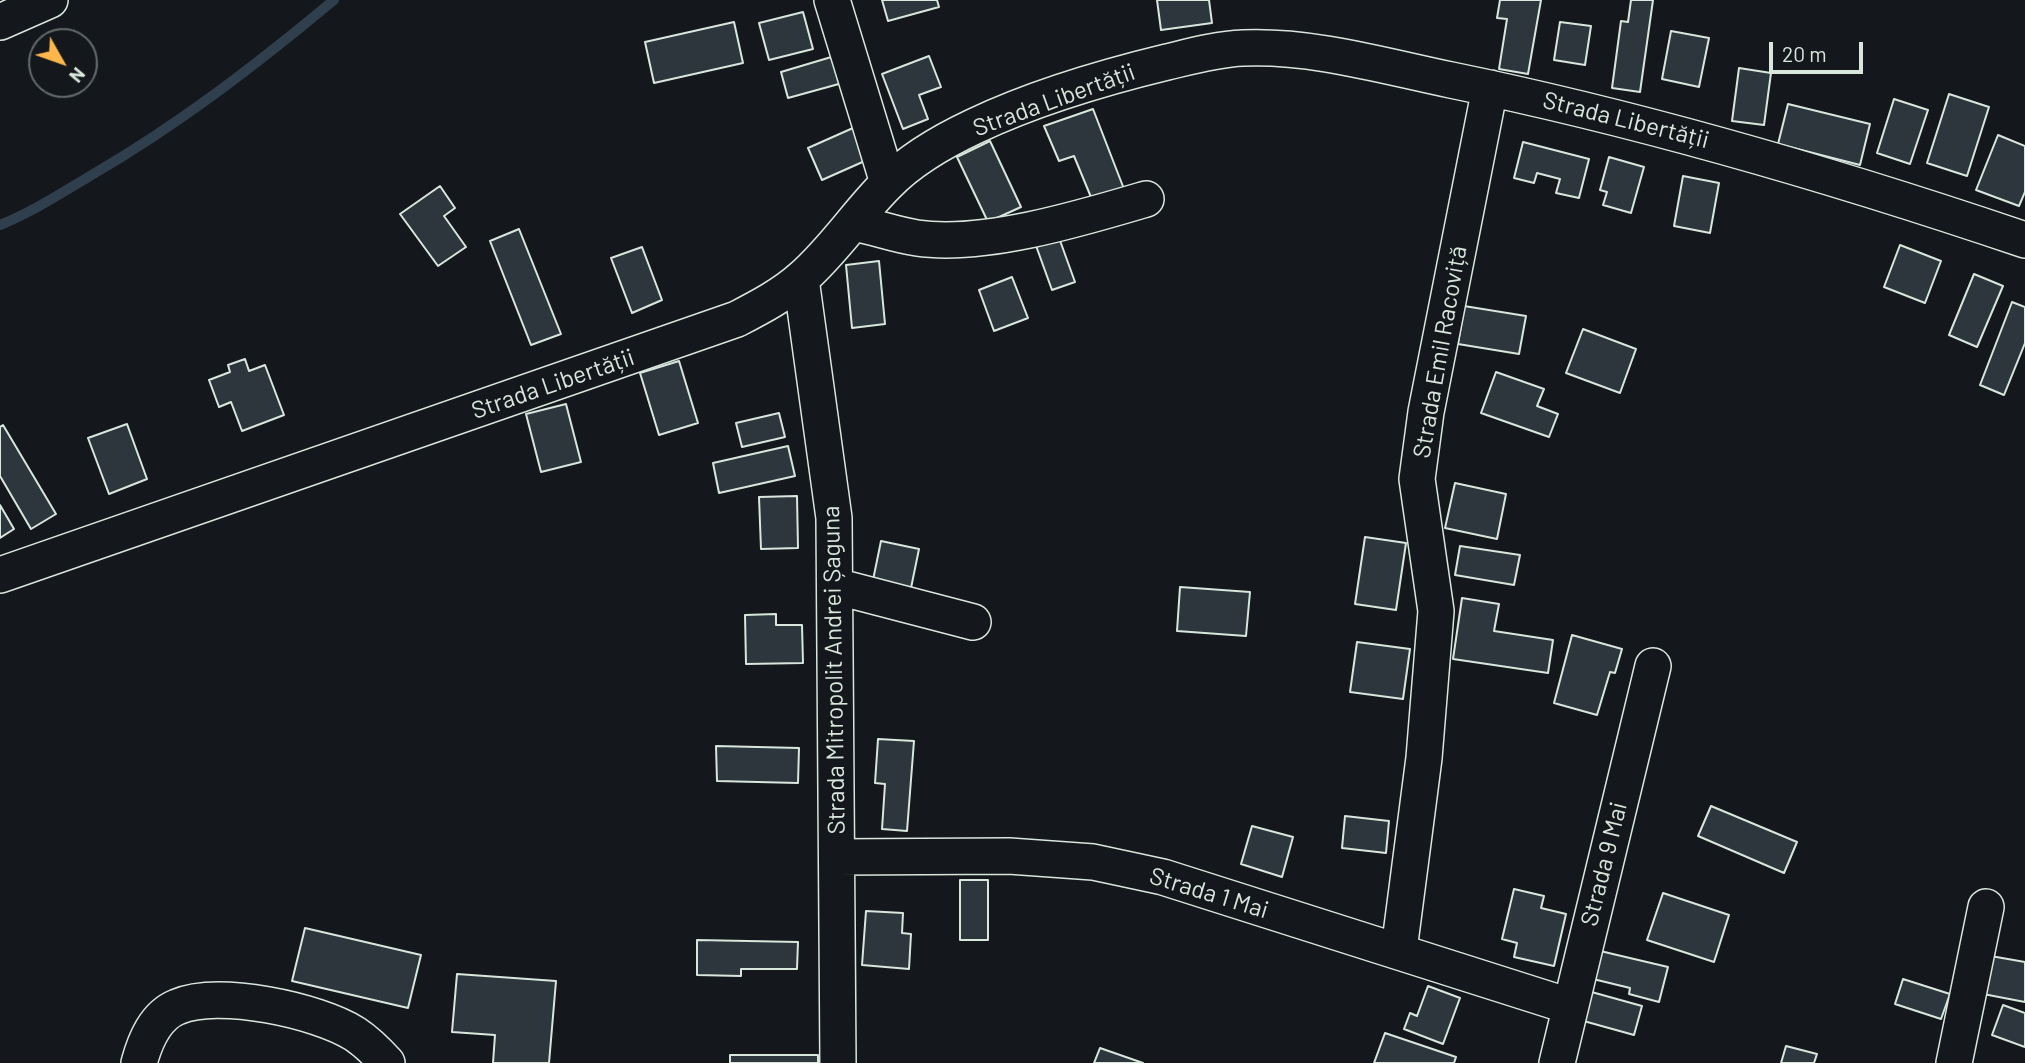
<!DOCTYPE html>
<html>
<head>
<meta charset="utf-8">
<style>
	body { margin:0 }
	#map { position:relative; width:2025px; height:1063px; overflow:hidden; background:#14181c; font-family:Barlow,sans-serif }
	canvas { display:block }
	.north { position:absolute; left:28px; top:28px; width:70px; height:70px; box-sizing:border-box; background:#14181c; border:2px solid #626a69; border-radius:50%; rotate:130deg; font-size:19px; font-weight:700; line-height:28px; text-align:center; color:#d8e6dc }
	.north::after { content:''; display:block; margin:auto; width:24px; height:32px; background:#ffb74d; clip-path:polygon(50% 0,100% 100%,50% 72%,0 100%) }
	.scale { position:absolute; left:1769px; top:42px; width:94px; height:32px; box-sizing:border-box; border:4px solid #d8e6dc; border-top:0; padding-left:9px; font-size:21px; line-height:24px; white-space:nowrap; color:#d8e6dc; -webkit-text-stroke:5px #14181c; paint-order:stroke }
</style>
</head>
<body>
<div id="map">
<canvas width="2025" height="1063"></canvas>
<div class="north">N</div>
<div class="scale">20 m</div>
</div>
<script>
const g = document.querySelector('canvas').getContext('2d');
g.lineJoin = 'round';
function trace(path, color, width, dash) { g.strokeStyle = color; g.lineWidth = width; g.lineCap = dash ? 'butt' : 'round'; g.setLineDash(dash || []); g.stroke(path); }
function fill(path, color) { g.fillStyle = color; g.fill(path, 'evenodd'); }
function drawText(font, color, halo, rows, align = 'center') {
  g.font = font + ' Barlow,sans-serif'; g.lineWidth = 5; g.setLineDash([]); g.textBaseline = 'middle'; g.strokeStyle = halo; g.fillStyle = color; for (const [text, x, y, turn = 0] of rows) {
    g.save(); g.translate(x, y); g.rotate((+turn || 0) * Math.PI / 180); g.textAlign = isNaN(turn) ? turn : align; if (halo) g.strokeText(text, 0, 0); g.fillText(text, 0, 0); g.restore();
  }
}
const stream = new Path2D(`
	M0 225C32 212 60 194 90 176 178 125 256 65 334 0`);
const building = new Path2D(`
	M882 0H937L939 7 888 21Z
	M1157 0H1209L1212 23 1161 30Z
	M1500 0H1541L1528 74 1499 69 1507 19 1497 18Z
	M1631 0H1653L1640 92 1612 88 1621 21 1628 22Z
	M803 12 813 49 769 60 759 23Z
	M734 22 743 63 654 83 645 42Z
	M1560 22 1591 26 1585 65 1554 60Z
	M1671 31 1709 38 1699 87 1662 79Z
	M838 55 846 82 788 98 781 72Z
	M929 56 941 87 919 95 928 119 903 129 882 74Z
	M1739 68 1771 73 1764 125 1732 121Z
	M1949 94 1989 107 1967 176 1927 163Z
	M1894 99 1928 110 1910 164 1877 153Z
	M1788 104 1870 124 1860 165 1778 144Z
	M1093 109 1124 189 1093 202 1074 156 1059 161 1044 126Z
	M853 128 867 160 822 180 808 148Z
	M1998 135 2025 146V192L2019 206 1976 190Z
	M990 141 1021 207 988 222 957 157Z
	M1523 142 1589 159 1579 198 1556 193 1560 179 1537 173 1534 183 1514 178Z
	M1609 157 1644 167 1631 213 1603 205 1607 192 1600 190Z
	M1683 176 1719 183 1710 233 1674 226Z
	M440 186 455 208 444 216 466 247 438 266 400 214Z
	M519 229 561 334 531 345 490 241Z
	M1058 235 1075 282 1052 290 1035 243Z
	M1900 245 1941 261 1925 303 1884 287Z
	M642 247 662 300 632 313 611 258Z
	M879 261 885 324 852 328 846 265Z
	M1974 274 2003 286 1977 347 1949 335Z
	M1012 277 1028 318 994 331 979 290Z
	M2012 302 2025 307V343L2004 395 1980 385Z
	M1464 306 1526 316 1519 354 1458 344Z
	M1583 329 1636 349 1620 393 1566 373Z
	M245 359 249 371 265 365 284 415 242 431 231 402 219 407 209 380 230 372 228 365Z
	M679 361 698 423 659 435 640 373Z
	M1496 372 1544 389 1537 406 1558 414 1549 437 1481 413Z
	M566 404 581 462 541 472 526 414Z
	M779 413 785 437 742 447 736 423Z
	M127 424 147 479 109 494 88 438Z
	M3 425 56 514 31 529 0 476V427Z
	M788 446 795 476 719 493 713 463Z
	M1455 483 1506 494 1497 539 1445 528Z
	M797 496 798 548 761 549 759 497Z
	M0 505 14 529 0 538Z
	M1365 537 1406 543 1396 610 1355 604Z
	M881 541 919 549 911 588 873 580Z
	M1460 546 1520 555 1514 585 1455 575Z
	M1180 587 1250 592 1246 636 1177 631Z
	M1462 598 1499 604 1494 631 1553 640 1548 673 1453 659Z
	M776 614V625H802L803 663 746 664 745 615Z
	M1572 635 1622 649 1615 673 1610 672 1597 715 1554 703Z
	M1357 642 1410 649 1403 699 1350 692Z
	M878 739 914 741 907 831 882 829 885 784 875 783Z
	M716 746 799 748 798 783 717 781Z
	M1711 806 1797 842 1784 873 1698 836Z
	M1345 816 1389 821 1386 853 1342 848Z
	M1252 826 1293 837 1282 877 1241 864Z
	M960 880H988V940H960Z
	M1514 889 1544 896 1541 908 1566 914 1554 966 1514 957 1517 943 1502 939Z
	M1663 893 1729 915 1714 962 1647 940Z
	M866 911 903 913 902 933 911 934 909 969 862 965Z
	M305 928 421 955 408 1008 292 981Z
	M697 940 798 942 797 969H741V976L697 975Z
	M1596 950 1668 967 1659 1002 1629 994 1630 988 1589 978Z
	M1985 955 2025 962V1002L1978 993Z
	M457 974 556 981 549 1063H493L495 1035 452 1032Z
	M1903 979 1950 994 1941 1019 1895 1004Z
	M1428 986 1460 998 1443 1044 1404 1029 1410 1013 1417 1016Z
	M1588 991 1642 1006 1634 1035 1580 1020Z
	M2003 1005 2025 1013V1047L1992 1035Z
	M1385 1033 1456 1057 1454 1063H1374Z
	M1786 1046 1817 1054 1814 1063H1781Z
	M1100 1048 1143 1063H1094Z
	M730 1055H818V1063H730Z`);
const minor = new Path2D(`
	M832 0 888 183
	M0 22 50 0
	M854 223C875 227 896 235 917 238 983 248 1082 218 1146 199
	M801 279 834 518 838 1063
	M0 575 737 319C760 307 783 295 802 278 834 250 857 214 887 184 911 159 943 141 975 126 1036 97 1101 78 1167 62 1192 56 1218 49 1243 48 1312 45 1384 66 1451 80 1646 120 1836 176 2025 240
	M835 586 973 622
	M837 857 1009 856 1093 862 1163 877 1569 1006
	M1399 950 1424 758 1436 611 1417 479 1426 412 1490 88
	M139 1063C145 1041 155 1016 177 1007 218 989 317 1010 355 1034 367 1042 378 1053 387 1063
	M1557 1063 1653 666
	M1954 1063 1986 907`);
const streetNames = [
	["Strada Libertății",1054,100,-20],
	["Strada Libertății",1626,120,14],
	["Strada Emil Racoviță",1440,352,-80],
	["Strada Libertății",553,384,-19],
	["Strada Mitropolit Andrei Șaguna",834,670,-91],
	["Strada 9 Mai",1604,864,-76],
	["Strada 1 Mai",1209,893,17]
];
trace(stream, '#2f3f4d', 10);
fill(building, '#2c363c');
trace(building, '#d8e6dc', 2);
trace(minor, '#d8e6dc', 38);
trace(minor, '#14181c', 35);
drawText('24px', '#d8e6dc', '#14181c', streetNames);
</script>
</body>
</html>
